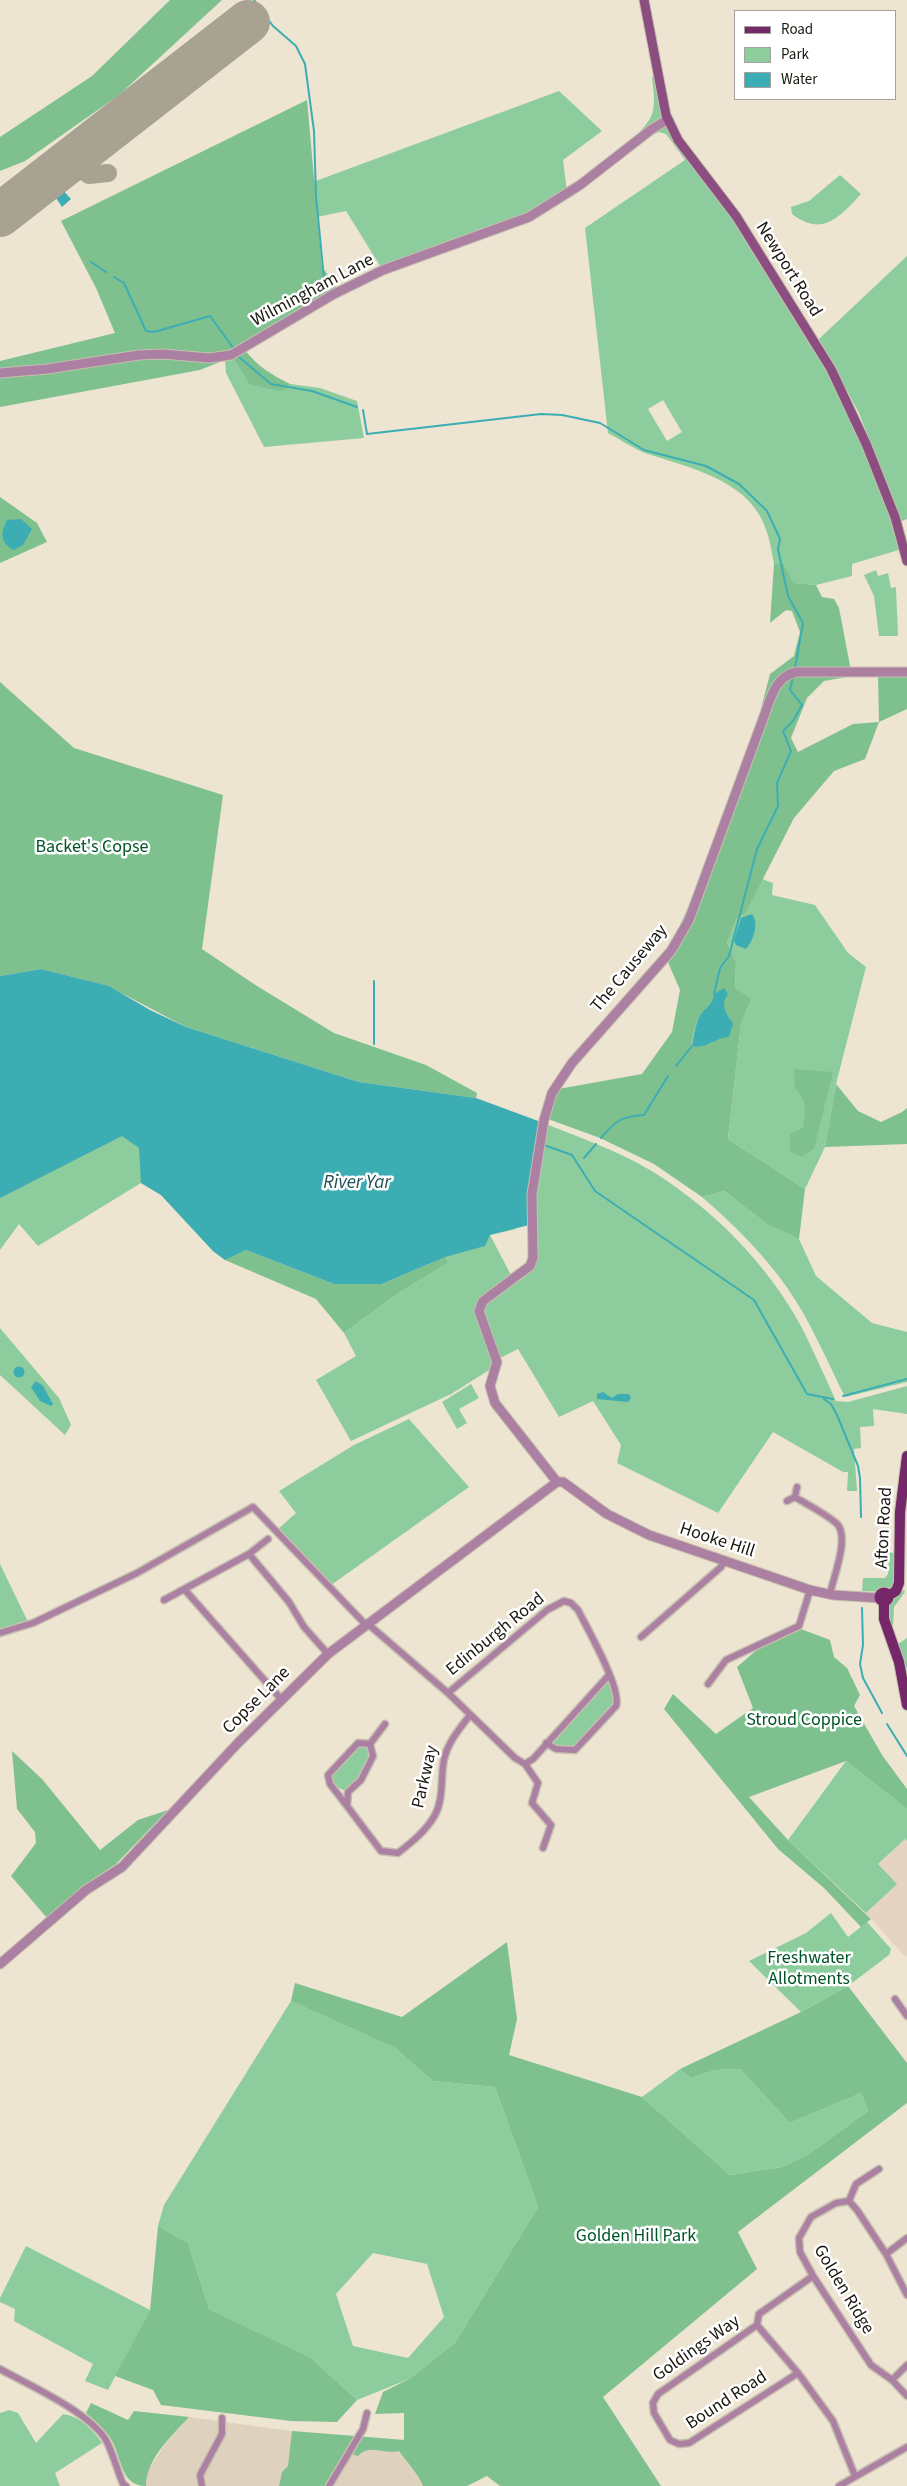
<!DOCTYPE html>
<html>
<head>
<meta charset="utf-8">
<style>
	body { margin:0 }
	#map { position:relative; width:907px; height:2486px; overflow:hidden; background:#ede4d1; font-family:"Source Sans 3",sans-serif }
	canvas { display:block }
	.legend { position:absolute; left:734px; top:10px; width:162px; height:90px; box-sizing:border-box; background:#fff; border:1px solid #a3a29f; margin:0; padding:6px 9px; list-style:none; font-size:15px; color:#1a1710 }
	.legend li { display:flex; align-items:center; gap:10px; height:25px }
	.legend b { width:25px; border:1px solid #a3a29f }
</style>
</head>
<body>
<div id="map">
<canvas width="907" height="2486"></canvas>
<ul class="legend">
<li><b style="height:6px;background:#742769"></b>Road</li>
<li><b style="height:14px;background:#8dcd9d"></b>Park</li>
<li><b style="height:14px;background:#3dadb4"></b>Water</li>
</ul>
</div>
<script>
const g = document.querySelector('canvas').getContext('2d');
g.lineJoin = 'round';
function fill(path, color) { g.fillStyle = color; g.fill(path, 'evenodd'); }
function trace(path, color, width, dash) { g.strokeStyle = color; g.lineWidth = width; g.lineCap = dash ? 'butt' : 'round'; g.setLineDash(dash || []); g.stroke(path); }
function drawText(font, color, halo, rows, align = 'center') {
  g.font = font + ' "Source Sans 3",sans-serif'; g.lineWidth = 5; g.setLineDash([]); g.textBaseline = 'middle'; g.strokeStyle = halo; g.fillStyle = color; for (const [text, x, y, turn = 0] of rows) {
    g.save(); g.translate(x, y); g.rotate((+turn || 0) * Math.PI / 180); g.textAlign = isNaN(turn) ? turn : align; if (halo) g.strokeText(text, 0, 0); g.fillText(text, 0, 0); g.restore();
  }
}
const industrial = new Path2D(`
	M189 2417 291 2431 404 2440 432 2486H146V2474L165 2444Z`);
const education = new Path2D(`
	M905 1839 907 1841V1955L905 1957 866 1913 873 1907 883 1871 878 1864Z`);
const green = new Path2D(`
	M656 73 665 118 716 192 814 345 849 410 892 518 902 549 852 564V576L816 585 792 583 784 564H774C771 547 768 528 758 513 736 477 681 465 645 453 632 448 620 439 608 433L585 228 685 160 666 134 659 132 642 140 637 139C640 128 649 124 652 114 656 103 653 89 652 77ZM663 400 682 432 667 441 648 409Z
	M559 91 602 131 563 160 567 192 528 215 382 269 346 211 317 217 313 182Z
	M840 175 861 194C839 218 822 237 792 214L791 207 809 201Z
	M907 256V519L900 522 859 413 819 339Z
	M232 357 249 384 288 388 290 384 320 388 357 401 364 438 264 447 226 373 225 360Z
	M876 570 878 576 888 573 891 588 896 587 898 636H879L874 596 864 575Z
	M762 879 773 883 772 895 815 905 848 953 866 967 836 1084 825 1147 805 1189 728 1139 741 1024 752 998 735 988 736 963 727 942 737 918 745 914Z
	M0 1077 516 1229 490 1235 512 1277 477 1305 495 1358 494 1367 451 1394 351 1441 316 1380 356 1356 344 1333 394 1296 448 1263 246 1250 225 1260 213 1251 161 1195 141 1183 38 1246 19 1224 0 1250Z
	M546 1124C581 1138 618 1151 650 1170 712 1208 768 1264 802 1328 814 1352 825 1377 836 1401L848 1402 907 1386V1414L873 1409 874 1426 860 1427 861 1448 854 1449 857 1491H847L848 1472H843L773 1432 718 1513 617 1463 621 1445 593 1401 559 1417 518 1349 500 1358 487 1327 483 1307 486 1302 532 1268 533 1210Z
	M724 1191 768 1225 799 1239 816 1276 872 1323 907 1332V1382L845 1397C827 1361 811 1322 788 1289 764 1254 733 1224 702 1197Z
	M0 1328 59 1398 71 1425 65 1435 0 1375Z
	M471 1384 479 1398 459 1409 467 1423 457 1429 442 1402Z
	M409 1419 469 1487 331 1585 278 1529 296 1513 279 1491 354 1445Z
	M898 1552V1584L887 1592 862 1591 863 1578H885L888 1574 889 1553Z
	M0 1564 28 1622 1 1630 0 1627Z
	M904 1590 905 1592 894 1607 893 1626 891 1627C884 1610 887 1598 904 1590Z
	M907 1638V1670L898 1644Z
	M607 1682 611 1684 615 1703 573 1749 554 1746 552 1740Z
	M358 1743 370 1744 373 1756 361 1780 348 1792 330 1784 328 1775Z
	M846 1761 907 1809V1841L905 1839 878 1864 897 1884 866 1913 788 1840Z
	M831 1913 848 1937 867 1922 891 1949 889 1955 848 1986 801 2012 749 1961 806 1933Z
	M291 2001 395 2048 433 2081 495 2087 538 2207 455 2343 409 2379 357 2400 310 2357 209 2309 188 2243 158 2226 164 2205ZM373 2253 427 2264 444 2317 408 2358 353 2346 336 2294Z
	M680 2069 690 2078 716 2070 740 2069 790 2123 861 2093 868 2111 809 2154 782 2167 730 2175 642 2097Z
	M26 2246 150 2310 108 2390 85 2381 93 2364 14 2321 15 2309 0 2302V2298Z
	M9 2410 18 2413 36 2443 63 2414C81 2417 92 2429 102 2443L55 2473 60 2486H0V2413Z`);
const forest = new Path2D(`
	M170 0H222L119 95 25 161 0 171V137L92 76Z
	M307 100 322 267 338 289 245 350C257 366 272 375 290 384L288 388 280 391 249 384 232 357 200 370 0 407V361L115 333 96 288 61 221Z
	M0 497 37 523 47 542 0 563Z
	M774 564H784L793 583 816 585 822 597 834 599 839 608 852 676 824 681 807 698 791 738 798 752 853 724 879 722 878 675 907 674V709L879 722 865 759 834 771 794 818 745 914 737 918 727 942 736 963 735 988 752 998 741 1024 728 1139 805 1189 799 1239 768 1225 724 1191 702 1197 654 1164 600 1138 548 1119 558 1089 642 1074 672 1032 680 990 664 953 675 937 705 868 757 724 770 674 794 656 800 632 792 611 786 610 770 623ZM723 1001V1009L730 1018C718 1037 716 1046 692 1046 694 1026 700 1004 723 1001Z
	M0 682 74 748 223 795 202 949 257 986 334 1033 426 1065 477 1093 476 1098 359 1082 186 1027 108 986 41 969 0 976Z
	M794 1069 833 1072 814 1149 802 1157 790 1152V1134L803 1128C805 1113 808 1100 795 1089Z
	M836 1084 858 1111 881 1122 902 1112 907 1108V1144L825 1147Z
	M246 1250 334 1284H382L445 1257 448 1263 394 1296 344 1333 316 1299 225 1260Z
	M801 1629 830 1640 834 1657 847 1668 860 1695 854 1706 882 1755 907 1789V1809L846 1761 749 1797 788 1840 871 1919 861 1927 824 1888 778 1849 664 1709 673 1694 716 1734 753 1708 737 1667 759 1648Z
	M12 1751 42 1779 100 1850 138 1820 168 1810 116 1864 84 1886 47 1918 11 1876 36 1843 35 1832 17 1809Z
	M507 1942 517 2019 509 2055 642 2097 730 2175 782 2167 809 2154 868 2111 861 2093 790 2123 740 2069 716 2070 690 2078 680 2069 801 2012 848 1986 907 2063V2103L738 2232 757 2269 603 2397 661 2486H500L487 2476 467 2486H423C420 2476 406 2461 399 2451 382 2455 370 2443 358 2456L346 2452 326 2486H279L282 2472 288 2466 292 2431 404 2440V2413L375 2414 383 2392 409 2379 455 2343 538 2207 495 2087 433 2081 395 2048 291 2001 295 1983 402 2017Z
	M158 2226 188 2243 209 2309 310 2357 357 2400 337 2422 291 2421 161 2405 153 2390 115 2376 150 2310Z
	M91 2403 128 2420 134 2411 189 2417C172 2436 146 2459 146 2486 120 2486 122 2457 111 2439 105 2429 94 2420 86 2413Z`);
const water = new Path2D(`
	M60 187 71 199 62 207 54 195 55 190Z
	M21 519 32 529 23 545 14 550C0 543 0 533 7 520Z
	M752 914C759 923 754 940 746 949L736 945 734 941 741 918Z
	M41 969 109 986 150 1010 186 1027 359 1082 476 1098 541 1122 529 1225 490 1235 485 1246 445 1257 382 1284H334L246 1250 225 1260 213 1251 161 1195 141 1183 139 1148 122 1136 0 1198V976Z
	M724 988 728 994C719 1007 727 1012 733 1024L729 1037C714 1038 707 1049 692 1046 694 1035 695 1024 701 1014 707 1006 713 1005 714 994Z
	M13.5 1372a5.5 5.5 0 1 1 11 0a5.5 5.5 0 1 1-11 0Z
	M36 1381 43 1386 53 1404 51 1406 40 1401 31 1387Z
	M603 1392 612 1398 618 1394H629L631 1398 628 1402 597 1399V1394Z`);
const stream = new Path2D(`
	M254 0 273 26 296 46 305 64 314 131 316 196 324 279
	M91 262 106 272
	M114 277 124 283 146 331 154 332 210 316 234 349
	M239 357 271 384 312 391 357 407
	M363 410 367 434 541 414 562 415 600 423 644 450 706 466 739 484 767 511 780 539 778 549 788 596 803 623 795 668
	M714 994 720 968 729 956 757 849 778 806 777 783 791 751 783 731 793 721 802 705 790 690 793 677
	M374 1044V981
	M676 1066 692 1046
	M601 1138C615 1121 622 1116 644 1115L668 1076
	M544 1145 572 1155 595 1191 754 1300 807 1394 833 1399
	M584 1158 596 1144
	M843 1396 907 1379
	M824 1399 831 1404 837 1415 858 1466 860 1478 861 1517
	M862 1608 863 1645 860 1664 863 1678 882 1713
	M887 1724 907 1756`);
const taxiway = new Path2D(`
	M70 161 89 175 108 173`);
const runway = new Path2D(`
	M0 215 248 22`);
const minor = new Path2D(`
	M795 1497C806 1504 830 1516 838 1525 849 1540 833 1578 830 1594
	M787 1501 795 1497 797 1487
	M249 1554 289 1602 304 1627 328 1654
	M185 1590 281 1699
	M164 1600 249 1554 268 1539
	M368 1624 448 1693 515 1758 525 1764 538 1783 532 1803 551 1825 543 1848
	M0 1633 33 1623 137 1573 253 1507 366 1625
	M641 1637 721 1567 725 1560
	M708 1684 726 1660 799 1626 810 1590
	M448 1693 547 1610 564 1601 571 1603 578 1610C587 1628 622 1689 616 1706L575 1750 556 1749 546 1743
	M370 1744 373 1756 361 1780 348 1792 347 1806 381 1851 398 1853C412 1842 426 1831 435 1815 443 1800 441 1782 443 1766 445 1745 458 1731 470 1715
	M370 1744 385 1724
	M525 1764 533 1759 609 1675
	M347 1806 330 1784 328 1775 358 1743 370 1744
	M895 1999 907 2016
	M879 2169 856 2184 849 2201 857 2210 886 2254
	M849 2201 836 2203 811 2217 799 2238 800 2252 813 2276 871 2365 892 2380 907 2396
	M907 2238 886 2254 907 2295
	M757 2325 798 2373 833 2421 855 2476
	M0 2369C29 2385 89 2412 106 2440 113 2453 117 2470 123 2484L126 2486
	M798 2373 689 2443 679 2444 670 2440 654 2413 653 2403 658 2394 757 2325 759 2314 813 2276
	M892 2380 907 2365
	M202 2486 200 2475 222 2434V2418
	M329 2486 363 2429 367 2413
	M839 2486 907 2447`);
const tertiary = new Path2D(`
	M0 373 47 369 139 355 163 354 209 358 231 355 334 294 383 270 529 217 580 185 652 129 667 120
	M557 1482 495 1403 490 1386 497 1362 479 1311 483 1301 530 1266 533 1258 532 1194 544 1120 552 1093 572 1063 671 951 689 920 763 719C770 701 774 677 796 672H907
	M557 1482H563L607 1514 649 1535 810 1590 833 1595 879 1598
	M0 1964 86 1890 122 1867 238 1743 328 1654 557 1482`);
const secondary = new Path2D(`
	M644 0 666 115 678 140 736 216 831 369 867 446 895 517 907 561`);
const primary = new Path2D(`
	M879.5 1597a4.5 4.5 0 1 1 9 0a4.5 4.5 0 1 1-9 0Z
	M888 1596 896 1591 899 1583 900 1512 907 1456
	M884 1602V1619L899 1662 907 1705`);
const streetNames = [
	["Newport Road",788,270,58],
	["Wilmingham Lane",313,291,-28],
	["The Causeway",630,969,-50],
	["Afton Road",885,1528,-87],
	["Hooke Hill",717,1541,18],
	["Edinburgh Road",496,1635,-39],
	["Copse Lane",257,1701,-45],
	["Parkway",426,1777,-77],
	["Golden Ridge",843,2290,59],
	["Goldings Way",697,2349,-35],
	["Bound Road",727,2401,-33]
];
const parkNames = [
	["Backet's Copse",92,848],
	["Stroud Coppice",804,1721],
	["Freshwater",809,1959],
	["Allotments",809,1980],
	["Golden Hill Park",636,2237]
];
const waterNames = [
	["River Yar",357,1184]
];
fill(industrial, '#ded2bf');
fill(education, '#e6d4c3');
fill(green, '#8dcd9d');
fill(forest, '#7ec18f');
fill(water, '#3dadb4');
trace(stream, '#3dadb4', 2);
trace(taxiway, '#a8a292', 18);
trace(runway, '#a8a292', 44);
trace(minor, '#c7bfae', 9);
trace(tertiary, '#c7bfae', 11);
trace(secondary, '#c7bfae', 11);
trace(primary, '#c7bfae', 12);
trace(minor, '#ab80a2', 6);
trace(tertiary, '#ab80a2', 9);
trace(secondary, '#8c4e81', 9);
trace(primary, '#742769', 10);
drawText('18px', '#1a1710', '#fff', streetNames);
drawText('18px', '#015427', '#fff', parkNames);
drawText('italic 19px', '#1c4d4f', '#fff', waterNames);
</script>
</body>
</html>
